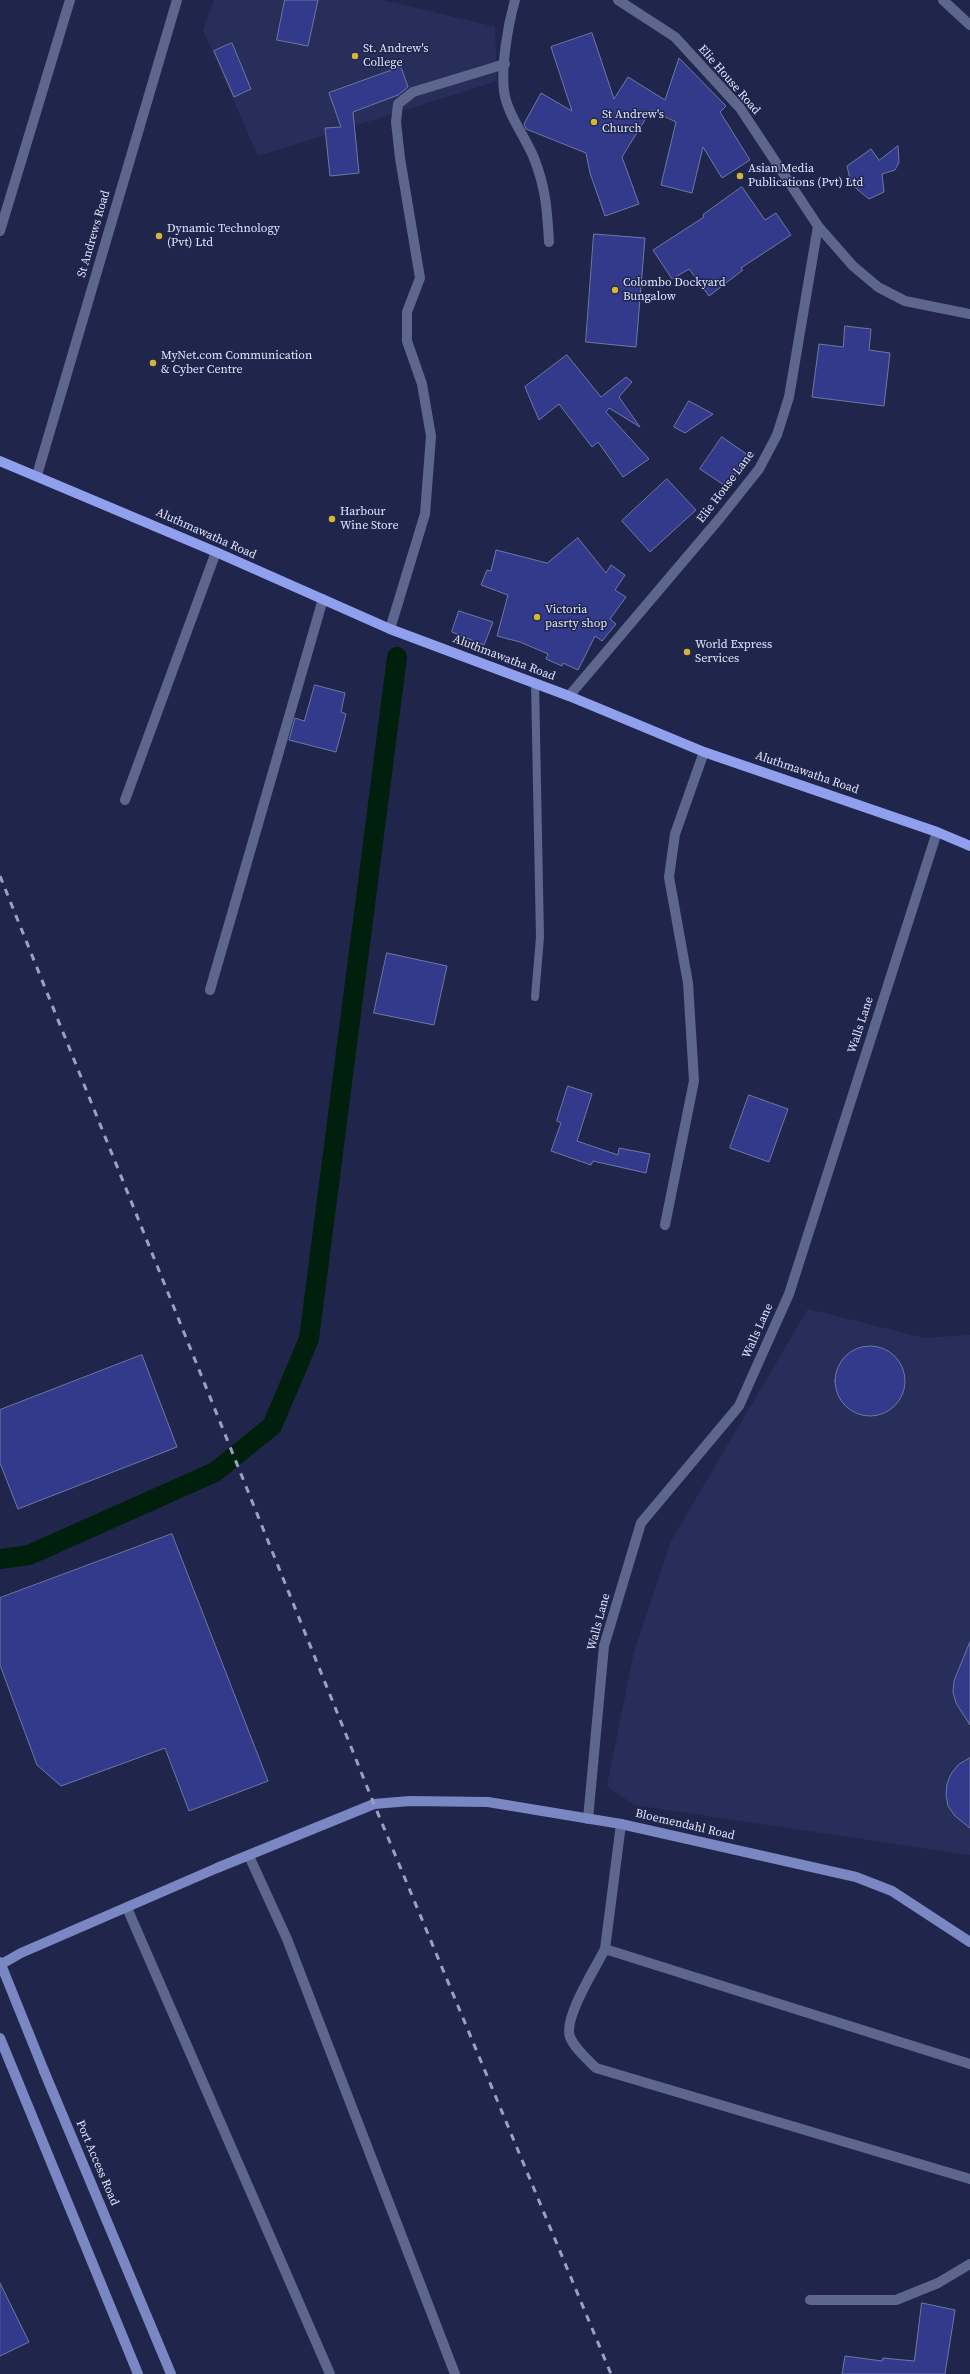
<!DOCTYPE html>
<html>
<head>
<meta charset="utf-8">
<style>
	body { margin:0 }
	canvas { display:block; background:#20264b }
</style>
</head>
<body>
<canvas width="970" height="2374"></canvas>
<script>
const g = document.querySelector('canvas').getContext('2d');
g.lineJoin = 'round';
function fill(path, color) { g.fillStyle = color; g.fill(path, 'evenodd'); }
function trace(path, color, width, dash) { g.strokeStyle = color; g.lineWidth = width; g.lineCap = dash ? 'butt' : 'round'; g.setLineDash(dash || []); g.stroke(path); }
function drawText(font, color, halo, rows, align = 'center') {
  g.font = font + ' "Source Serif 4",serif'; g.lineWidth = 3; g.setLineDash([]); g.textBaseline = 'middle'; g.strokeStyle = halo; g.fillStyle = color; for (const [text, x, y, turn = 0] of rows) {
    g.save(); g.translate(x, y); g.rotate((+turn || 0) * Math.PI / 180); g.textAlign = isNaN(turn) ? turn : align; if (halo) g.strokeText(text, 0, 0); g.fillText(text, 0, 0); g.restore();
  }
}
const built = new Path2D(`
	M214 0H383L495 27 497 81 258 156 203 30Z
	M808 1309 924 1338 970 1335V1855L634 1805 607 1786 634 1652 671 1541Z`);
const canal = new Path2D(`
	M0 1559 29 1555 215 1472 272 1426 309 1339 397 657`);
const building = new Path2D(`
	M285 0H318L308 46 277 40Z
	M592 33 614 99 628 77 665 100 679 58 726 106 720 112 750 160 722 178 703 147 692 193 661 185 676 122 651 110 622 157 639 204 605 216 590 173 586 153 526 129 524 124 541 93 572 111 551 47Z
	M232 43 251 89 234 97 214 51Z
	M401 67 408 87 398 95 353 112 359 173 330 176 325 128 341 127 329 93Z
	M898 146 899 162 895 170 882 174 884 192 869 199 851 184 847 166 871 149 879 160Z
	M742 187 765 220 776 213 791 235 741 268 743 270 709 296 689 269 672 279 653 250 704 217 703 215Z
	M594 234 645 238 636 347 586 342Z
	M845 326 871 329 869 350 890 353 884 406 812 397 819 344 843 347Z
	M567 355 601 397 626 377 632 382 619 397 640 427 609 408 606 412 649 459 623 477 598 442 592 447 559 404 539 420 525 387Z
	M689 401 713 414 685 433 674 427Z
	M722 437 748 455 727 487 700 469Z
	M667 479 696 510 650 552 622 521Z
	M578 538 606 573 611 565 625 575 615 590 626 597 610 619 616 624 602 641 595 636 578 670 563 663 562 666 546 659 548 654 520 642 497 636 508 595 481 585 487 570 491 571 496 550 547 563Z
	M459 611 493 622 484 645 452 632Z
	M315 685 345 693 341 712 346 714 336 752 289 740 295 718 304 721Z
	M387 953 447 966 434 1025 374 1013Z
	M568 1086 592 1094 577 1141 618 1155 619 1148 650 1154 646 1173 593 1161 591 1165 551 1151 561 1123 557 1121Z
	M749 1095 788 1109 769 1162 730 1148Z
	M835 1381a35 35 0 1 1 70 0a35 35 0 1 1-70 0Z
	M142 1355 177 1447 18 1509 0 1463V1410Z
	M172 1534 268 1781 189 1811 165 1748 61 1786 37 1765 0 1665V1598Z
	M970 1642V1725L956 1703 953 1692 954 1681Z
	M970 1758V1828L955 1816 948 1806 946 1795 947 1784 951 1774 958 1765Z
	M0 2283 29 2342 0 2356Z
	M922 2303 955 2310 945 2374H842L845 2356 882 2361 883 2358 914 2361Z`);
const service = new Path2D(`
	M535 997 540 937 535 683`);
const minor = new Path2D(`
	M515 0C508 25 501 65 504 91 507 114 525 136 534 158 546 189 547 209 549 242
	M618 0 675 37 740 108 818 226 853 266 878 287 905 301 970 314
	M943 0 970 25
	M0 231 70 0
	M390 629 425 514 431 436 422 384 407 341V312L420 278 400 158 396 122 398 104 413 92 505 64
	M569 696 720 518 759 469 777 435 789 397 818 226
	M125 800 216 552
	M210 990 323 599
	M665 1225 694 1081 688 983 669 877 675 834 704 752
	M621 1824 605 1949 970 2064
	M249 1856 287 1939 455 2374
	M127 1908 330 2374
	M605 1949C596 1967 563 2018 570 2037 575 2049 587 2059 596 2068L970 2179
	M810 2300H896L938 2283 970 2264`);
const tertiary = new Path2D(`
	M37 475 177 0
	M588 1819 604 1646 641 1523 739 1406 789 1294 937 832`);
const secondary = new Path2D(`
	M0 1965 21 1953 217 1868 374 1804 410 1801 488 1802 621 1824 856 1877 892 1891 970 1942
	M0 2038 138 2374
	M44 2071 171 2374`);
const primary = new Path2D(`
	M0 461 216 552 390 629 569 696 704 752 937 832 970 846`);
const rail = new Path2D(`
	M0 876 374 1804 611 2374`);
const secondaryBridge = new Path2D(`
	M0 1962 44 2071`);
const markers = [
	[355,56,4,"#d5b535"],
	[594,122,4,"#d5b535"],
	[740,176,4,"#d5b535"],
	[159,236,4,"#d5b535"],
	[615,290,4,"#d5b535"],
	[153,363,4,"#d5b535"],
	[332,519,4,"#d5b535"],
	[537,617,4,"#d5b535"],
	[687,652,4,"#d5b535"]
];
const poiNames = [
	["St. Andrew's",363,49],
	["College",363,63],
	["St Andrew's",602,115],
	["Church",602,129],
	["Asian Media",748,169],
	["Publications (Pvt) Ltd",748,183],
	["Dynamic Technology",167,229],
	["(Pvt) Ltd",167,243],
	["Colombo Dockyard",623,283],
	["Bungalow",623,297],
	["MyNet.com Communication",161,356],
	["& Cyber Centre",161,370],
	["Harbour",340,512],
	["Wine Store",340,526],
	["Victoria",545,610],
	["pasrty shop",545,624],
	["World Express",695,645],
	["Services",695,659]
];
const streetNames = [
	["Elie House Road",729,80,49],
	["St Andrews Road",94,234,-74],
	["Elie House Lane",726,487,-53],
	["Aluthmawatha Road",206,534,24],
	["Aluthmawatha Road",504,658,21],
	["Aluthmawatha Road",807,773,19],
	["Walls Lane",861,1025,-72],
	["Walls Lane",758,1331,-66],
	["Walls Lane",599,1622,-75],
	["Bloemendahl Road",685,1825,13],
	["Port Access Road",97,2163,67]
];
fill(built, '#282e5a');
trace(canal, '#00200d', 20);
fill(building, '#333a8c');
trace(building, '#6e77a3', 1);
trace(service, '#5d668c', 8);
trace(minor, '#5d668c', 10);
trace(tertiary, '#5d668c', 10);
trace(secondary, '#7a87c3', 10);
trace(primary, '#91a0ee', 10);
trace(rail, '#9aa0bd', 3, [7, 7]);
trace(secondaryBridge, '#7a87c3', 10);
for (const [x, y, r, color] of markers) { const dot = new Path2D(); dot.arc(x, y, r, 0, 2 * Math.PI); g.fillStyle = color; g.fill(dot); trace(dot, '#20264b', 1.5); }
drawText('12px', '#e0e6fe', '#20264b', poiNames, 'left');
drawText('12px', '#e0e6fe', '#20264b', streetNames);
</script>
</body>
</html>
